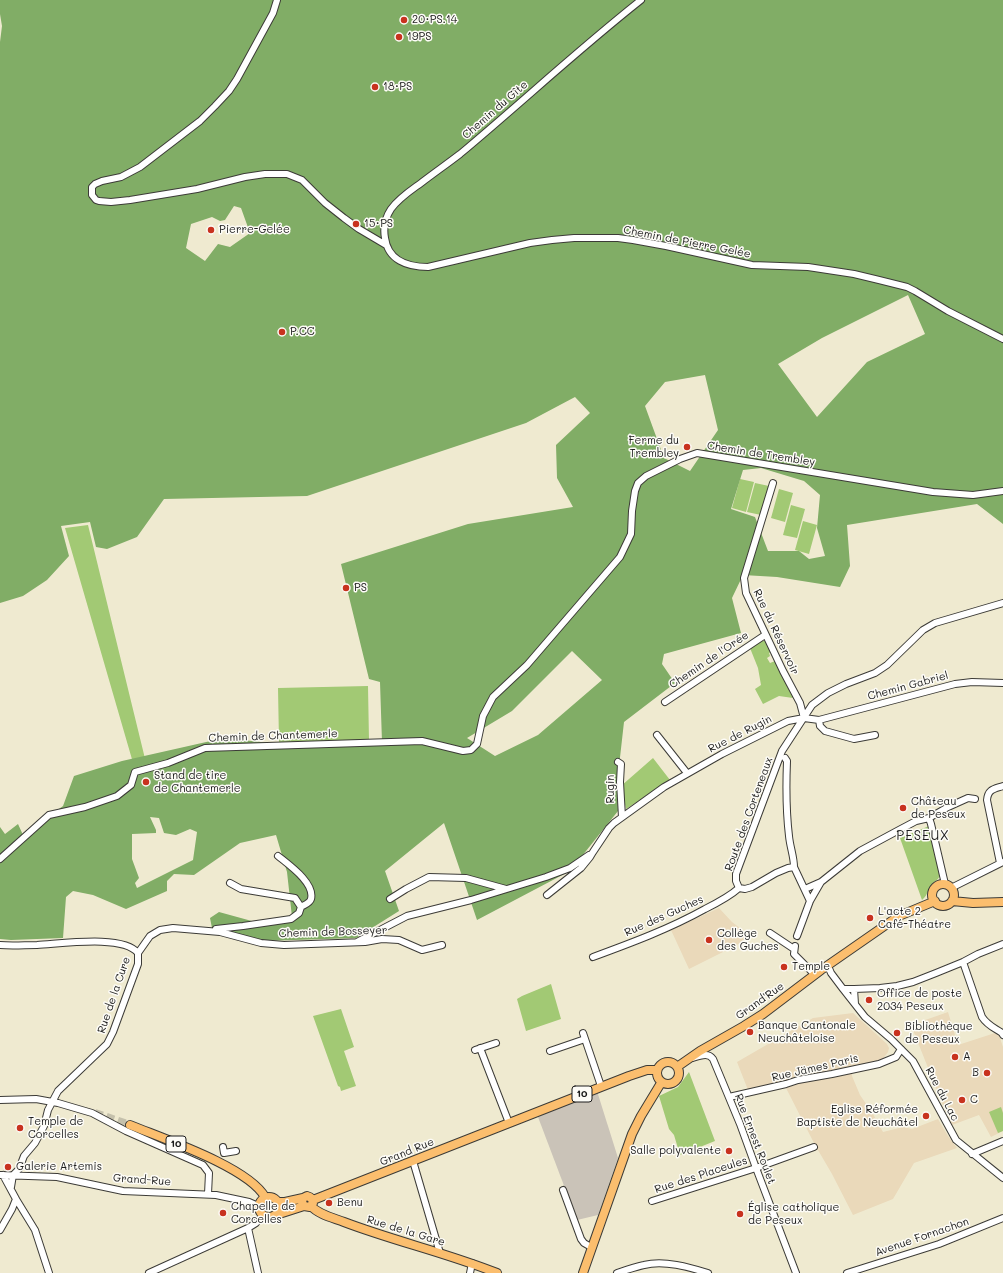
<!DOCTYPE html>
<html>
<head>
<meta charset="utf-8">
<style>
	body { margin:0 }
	canvas { display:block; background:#efead0 }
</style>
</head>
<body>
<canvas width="1003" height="1273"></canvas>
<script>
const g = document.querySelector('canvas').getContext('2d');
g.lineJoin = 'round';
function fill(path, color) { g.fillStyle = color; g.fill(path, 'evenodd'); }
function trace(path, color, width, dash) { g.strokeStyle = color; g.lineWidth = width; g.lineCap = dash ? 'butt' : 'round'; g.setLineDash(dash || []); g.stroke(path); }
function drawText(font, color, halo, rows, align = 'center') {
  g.font = font + ' Mali,sans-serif'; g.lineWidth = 3; g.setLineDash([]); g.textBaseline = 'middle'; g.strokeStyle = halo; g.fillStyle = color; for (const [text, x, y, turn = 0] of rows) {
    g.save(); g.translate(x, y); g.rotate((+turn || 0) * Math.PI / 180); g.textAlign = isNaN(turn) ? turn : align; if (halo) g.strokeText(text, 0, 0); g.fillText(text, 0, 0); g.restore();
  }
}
const built = new Path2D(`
	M719 908 732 922 749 935 737 945 689 969 671 930Z
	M948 1012 958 1045 995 1033 999 1035 1003 1047V1131L991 1137 979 1115 952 1125 942 1103 911 1025Z
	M853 1013 887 1044 889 1048 888 1052 879 1064 852 1070V1076L860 1095 873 1114 883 1132 903 1127 912 1129 938 1119 948 1136 957 1148 914 1163 893 1199 853 1215 832 1174 815 1145 786 1088 750 1095 737 1062 813 1018Z`);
const industrial = new Path2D(`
	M597 1091 618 1158 598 1215 577 1220 538 1117Z`);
const green = new Path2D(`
	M740 479 754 482 746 512 732 508Z
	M755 483 769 486 761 515 747 512Z
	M779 489 793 493 785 522 771 518Z
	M791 505 805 509 797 538 783 535Z
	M803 521 817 525 809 554 795 550Z
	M88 525 149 775 138 780 65 528Z
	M761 641H765L771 652 769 653 770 656 767 658 770 663 775 661 793 698 779 696 763 704 755 689 761 685 758 668 750 648Z
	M368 686 369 741 279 742 278 688Z
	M653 758 670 780 626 809 621 786Z
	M929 826 941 874H940C939 880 936 880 932 884 927 889 929 894 922 900L900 838Z
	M551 984 561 1019 526 1031 517 999 522 996Z
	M341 1009 354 1047 344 1051 356 1086 341 1091 340 1087 338 1086 313 1016Z
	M689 1072 715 1141 680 1155 674 1135 669 1129 659 1096 678 1087Z
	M1001 1107 1003 1113V1131L998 1133 989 1112Z`);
const forest = new Path2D(`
	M0 0H1003V524L977 504 847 525 850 566 840 587 777 577 743 575 732 598 741 633 664 654 662 664 675 683 624 722 617 784 618 811 570 871 477 920 444 823 385 871 399 911 356 938 263 941 212 928 210 918 219 912 259 923 292 917 287 872 276 835 240 843 194 875 174 874 167 881V891L126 909 93 895 73 891 66 897 63 938 11 940 0 939V827L5 834 18 824 23 835 63 806 74 776 122 761 224 738 279 744 382 742 380 682 369 679 341 564 468 524 573 507 557 478 556 445 590 413 575 397 526 423 307 496 164 499 137 537 107 549 96 547 90 522 61 526 69 556 47 580 23 596 0 603V42L2 26 0 14ZM234 206 241 208 250 233 230 247 218 244 205 261 186 248 191 224 212 217 220 221 225 220ZM908 295 925 334 867 362 817 417 778 364 822 338ZM705 375 718 430 690 471 664 458 645 406 665 382ZM761 468 804 481 820 495 817 528 825 556 809 559 799 551H768L755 517 731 509 743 470ZM572 651 602 680 538 735 495 756 467 738 512 711ZM150 817 159 818 164 833 176 835 190 829 197 832 193 860 137 888 135 883 139 878 132 859V834L156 833V830Z`);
const majorTunnel = new Path2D(`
	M95 1113 130 1125`);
const minor = new Path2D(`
	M277 0 273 13 237 79 229 91 215 106 200 121 140 167 121 177 102 181 95 184 92 187V195L96 200 99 201 111 202 130 200 197 189 245 177 265 174H287L302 180 325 203 344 218 359 229 386 245
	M641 0C579 49 521 103 460 154 447 164 434 173 421 183 410 191 399 198 391 209 385 218 383 227 385 238 388 260 407 267 428 267L530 243 552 240 574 238H618L633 240 666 246 752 265 808 267 854 274 879 280 907 287 915 291 948 311 1003 339
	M773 483 744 578 746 593 783 671 800 703 804 718
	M665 702 765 635
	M819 720 820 726 825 731 854 739 875 735
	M657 735 687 773
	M785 758 787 761C786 786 786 811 789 836 790 847 794 857 794 867L810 901
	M618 762 621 764 620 782 622 817
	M929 818 931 824 945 884
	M278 856C289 865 315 883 311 899 310 903 304 905 301 907
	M0 859 49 815 85 807 117 796 131 785 135 772 168 763 205 748 422 741 463 751 471 750 477 744 483 716 493 697 527 665 620 557 631 534 632 511 635 491 638 483 646 476 680 459 697 453 933 492 973 495 1003 491
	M1000 863 987 800C988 789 994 789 1003 786
	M739 888 736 881V874L782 751 812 705 828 693 846 684 875 673 887 665 923 630 935 623 1003 603
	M739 888 745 889 752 887 776 873 788 868 794 867
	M951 888 1003 862
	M805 889 821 882 860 851 899 830 916 821 929 818 948 807 968 798 975 799
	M547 895 581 868 590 857 593 852 609 828 614 823 664 787 722 754 788 721 804 718 819 720 955 684 972 682 1003 683
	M390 899 406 889 429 877 466 878 506 889
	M216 929 243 926 291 919 299 913 301 907 295 898 241 889 230 883
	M770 933 794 949
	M797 936 810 901 821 882
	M357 942 407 916 471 900 546 877 570 868 589 855
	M0 945C12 946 25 945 37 945 60 944 123 934 138 953
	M795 946 794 954 815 975
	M138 953 150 936 160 930 173 928 220 932 261 943 284 945 365 942 382 939 399 940 422 950 442 945
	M593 957C631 943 669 929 705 909 717 903 729 897 739 888
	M963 962 982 1017C988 1026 995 1028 1002 1033L1003 1035
	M828 966 831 973 843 989
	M854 989H843L865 1017 891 1039 913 1061 956 1140 1003 1178
	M855 1004 854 989 880 988 897 986 913 982 936 973 963 962 978 954 1003 944
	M583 1033 601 1086
	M480 1048 509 1123
	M475 1050 496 1043
	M550 1051 585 1039
	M692 1058C700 1056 708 1052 713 1059L740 1124 756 1168 796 1273
	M729 1097 786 1084 798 1080 832 1074 879 1064 896 1057 901 1049
	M0 1100 36 1099 58 1103 92 1113 126 1131 203 1165 209 1173 208 1194
	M223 1147 224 1153 236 1151
	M972 1154 1003 1141
	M413 1161 440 1253
	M0 1175 57 1177 123 1191 216 1195 249 1202 258 1206
	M11 1187 13 1175 19 1169 24 1156 35 1143 44 1126 48 1110 58 1091 107 1044 113 1032 138 964V953
	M563 1190 581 1239 584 1243 591 1247
	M16 1199 35 1230 49 1273
	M652 1201 756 1168 814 1147
	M248 1228 258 1273
	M0 1230 12 1209 16 1199 3 1175
	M149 1273 248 1228 256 1223 262 1216
	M470 1273 472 1263
	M617 1273C626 1270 635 1267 644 1265 664 1260 689 1267 708 1273
	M847 1273 939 1244 1003 1218`);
const major = new Path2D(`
	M932 895a11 11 0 1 1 22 0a11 11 0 1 1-22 0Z
	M952 901 973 903 1003 902
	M657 1073a11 11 0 1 1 22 0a11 11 0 1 1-22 0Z
	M677 1067 700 1051 744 1026 763 1014 821 970 893 920 899 916 935 901
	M130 1125C164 1139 248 1167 265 1197
	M259 1207a10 10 0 1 1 20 0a10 10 0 1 1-20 0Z
	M313 1200 629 1076 647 1070H657
	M278 1202H285L303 1198
	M311 1206C319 1215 334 1218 344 1222 394 1241 447 1253 497 1273
	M276 1215 304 1206 310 1207 313 1203C313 1199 311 1197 307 1196L303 1198 302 1202 304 1206
	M583 1273 632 1134 641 1116 661 1083`);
const markers = [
	[404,20,4,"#c8321e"],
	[399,37,4,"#c8321e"],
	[375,87,4,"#c8321e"],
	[356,224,4,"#c8321e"],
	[211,230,4,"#c8321e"],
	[282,332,4,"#c8321e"],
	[687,447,4,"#c8321e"],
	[346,588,4,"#c8321e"],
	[146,782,4,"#c8321e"],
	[903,808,4,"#c8321e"],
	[870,918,4,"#c8321e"],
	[709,940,4,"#c8321e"],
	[784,967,4,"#c8321e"],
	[869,1000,4,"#c8321e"],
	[750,1032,4,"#c8321e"],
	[897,1033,4,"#c8321e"],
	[955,1057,4,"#c8321e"],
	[987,1073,4,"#c8321e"],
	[962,1100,4,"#c8321e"],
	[926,1116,4,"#c8321e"],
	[20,1128,4,"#c8321e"],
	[729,1151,4,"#c8321e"],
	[8,1167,4,"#c8321e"],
	[329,1203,4,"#c8321e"],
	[223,1213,4,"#c8321e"],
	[740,1214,4,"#c8321e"]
];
const shields = [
	[582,1094,20],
	[176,1144,20]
];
const shieldNames = [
	["10",582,1094],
	["10",176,1144]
];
const poiNames = [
	["20·PS.14",412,20],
	["19PS",407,37],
	["18·PS",383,87],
	["15·PS",364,224],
	["Pierre-Gelée",219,230],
	["P.CC",290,332],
	["Ferme du",679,441,"right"],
	["Trembley",679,454,"right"],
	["PS",354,588],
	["Stand de tire",154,776],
	["de Chantemerle",154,789],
	["Château",911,802],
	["de Peseux",911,815],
	["L'acte 2",878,912],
	["Café-Théatre",878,925],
	["Collège",717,934],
	["des Guches",717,947],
	["Temple",792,967],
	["Office de poste",877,994],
	["2034 Peseux",877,1007],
	["Banque Cantonale",758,1026],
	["Neuchâteloise",758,1039],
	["Bibliothèque",905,1027],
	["de Peseux",905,1040],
	["A",963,1057],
	["B",979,1073,"right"],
	["C",970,1100],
	["Eglise Réformée",918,1110,"right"],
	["Baptiste de Neuchâtel",918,1123,"right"],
	["Temple de",28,1122],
	["Corcelles",28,1135],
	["Salle polyvalente",721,1151,"right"],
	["Galerie Artemis",16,1167],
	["Benu",337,1203],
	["Chapelle de",231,1207],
	["Corcelles",231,1220],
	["Église catholique",748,1208],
	["de Peseux",748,1221]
];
const streetNames = [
	["Chemin du Gîte",495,110,-41],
	["Chemin de Pierre Gelée",687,242,11],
	["Chemin de Trembley",761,454,9],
	["Rue du Réservoir",776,632,65],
	["Chemin de l'Orée",709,660,-34],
	["Chemin Gabriel",908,686,-15],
	["Rue de Rugin",740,734,-27],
	["Chemin de Chantemerle",273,736,-2],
	["Rugin",611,789,-90],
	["Route des Corteneaux",749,814,-70],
	["Rue des Guches",664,916,-24],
	["Chemin de Bosseyer",333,932,-2],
	["Rue de la Cure",114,995,-71],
	["Grand'Rue",760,1001,-35],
	["Rue Jämes Paris",815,1068,-13],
	["Rue du Lac",942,1094,62],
	["Rue Ernest Roulet",755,1139,69],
	["Grand Rue",407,1152,-22],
	["Rue des Placeules",701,1175,-18],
	["Grand-Rue",142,1180,4],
	["Rue de la Gare",406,1231,17],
	["Avenue Fornachon",922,1237,-19]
];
const quarterNames = [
	["PESEUX",923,836]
];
fill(built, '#ead9ba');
fill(industrial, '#cac3b8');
fill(green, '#a2c974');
fill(forest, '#81ad66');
trace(majorTunnel, '#c5c1ac', 8, [8, 4]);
trace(minor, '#3c3b37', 8);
trace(major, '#3c3b37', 10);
trace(minor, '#fff', 6);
trace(major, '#fbbe6e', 8);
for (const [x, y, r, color] of markers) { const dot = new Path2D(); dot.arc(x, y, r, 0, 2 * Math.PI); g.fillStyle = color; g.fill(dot); trace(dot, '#fdfcf7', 1.5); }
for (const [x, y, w] of shields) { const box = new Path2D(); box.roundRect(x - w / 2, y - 8, w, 16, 3); g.fillStyle = '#fdfcf7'; g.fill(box); trace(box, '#1c1c1c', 1); }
drawText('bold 10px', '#1c1c1c', null, shieldNames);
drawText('11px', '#1c1c1c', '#fdfcf7', poiNames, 'left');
drawText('11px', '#1c1c1c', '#fdfcf7', streetNames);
g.letterSpacing = '1px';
drawText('13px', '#1c1c1c', '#fdfcf7', quarterNames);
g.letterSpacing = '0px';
</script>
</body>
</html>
